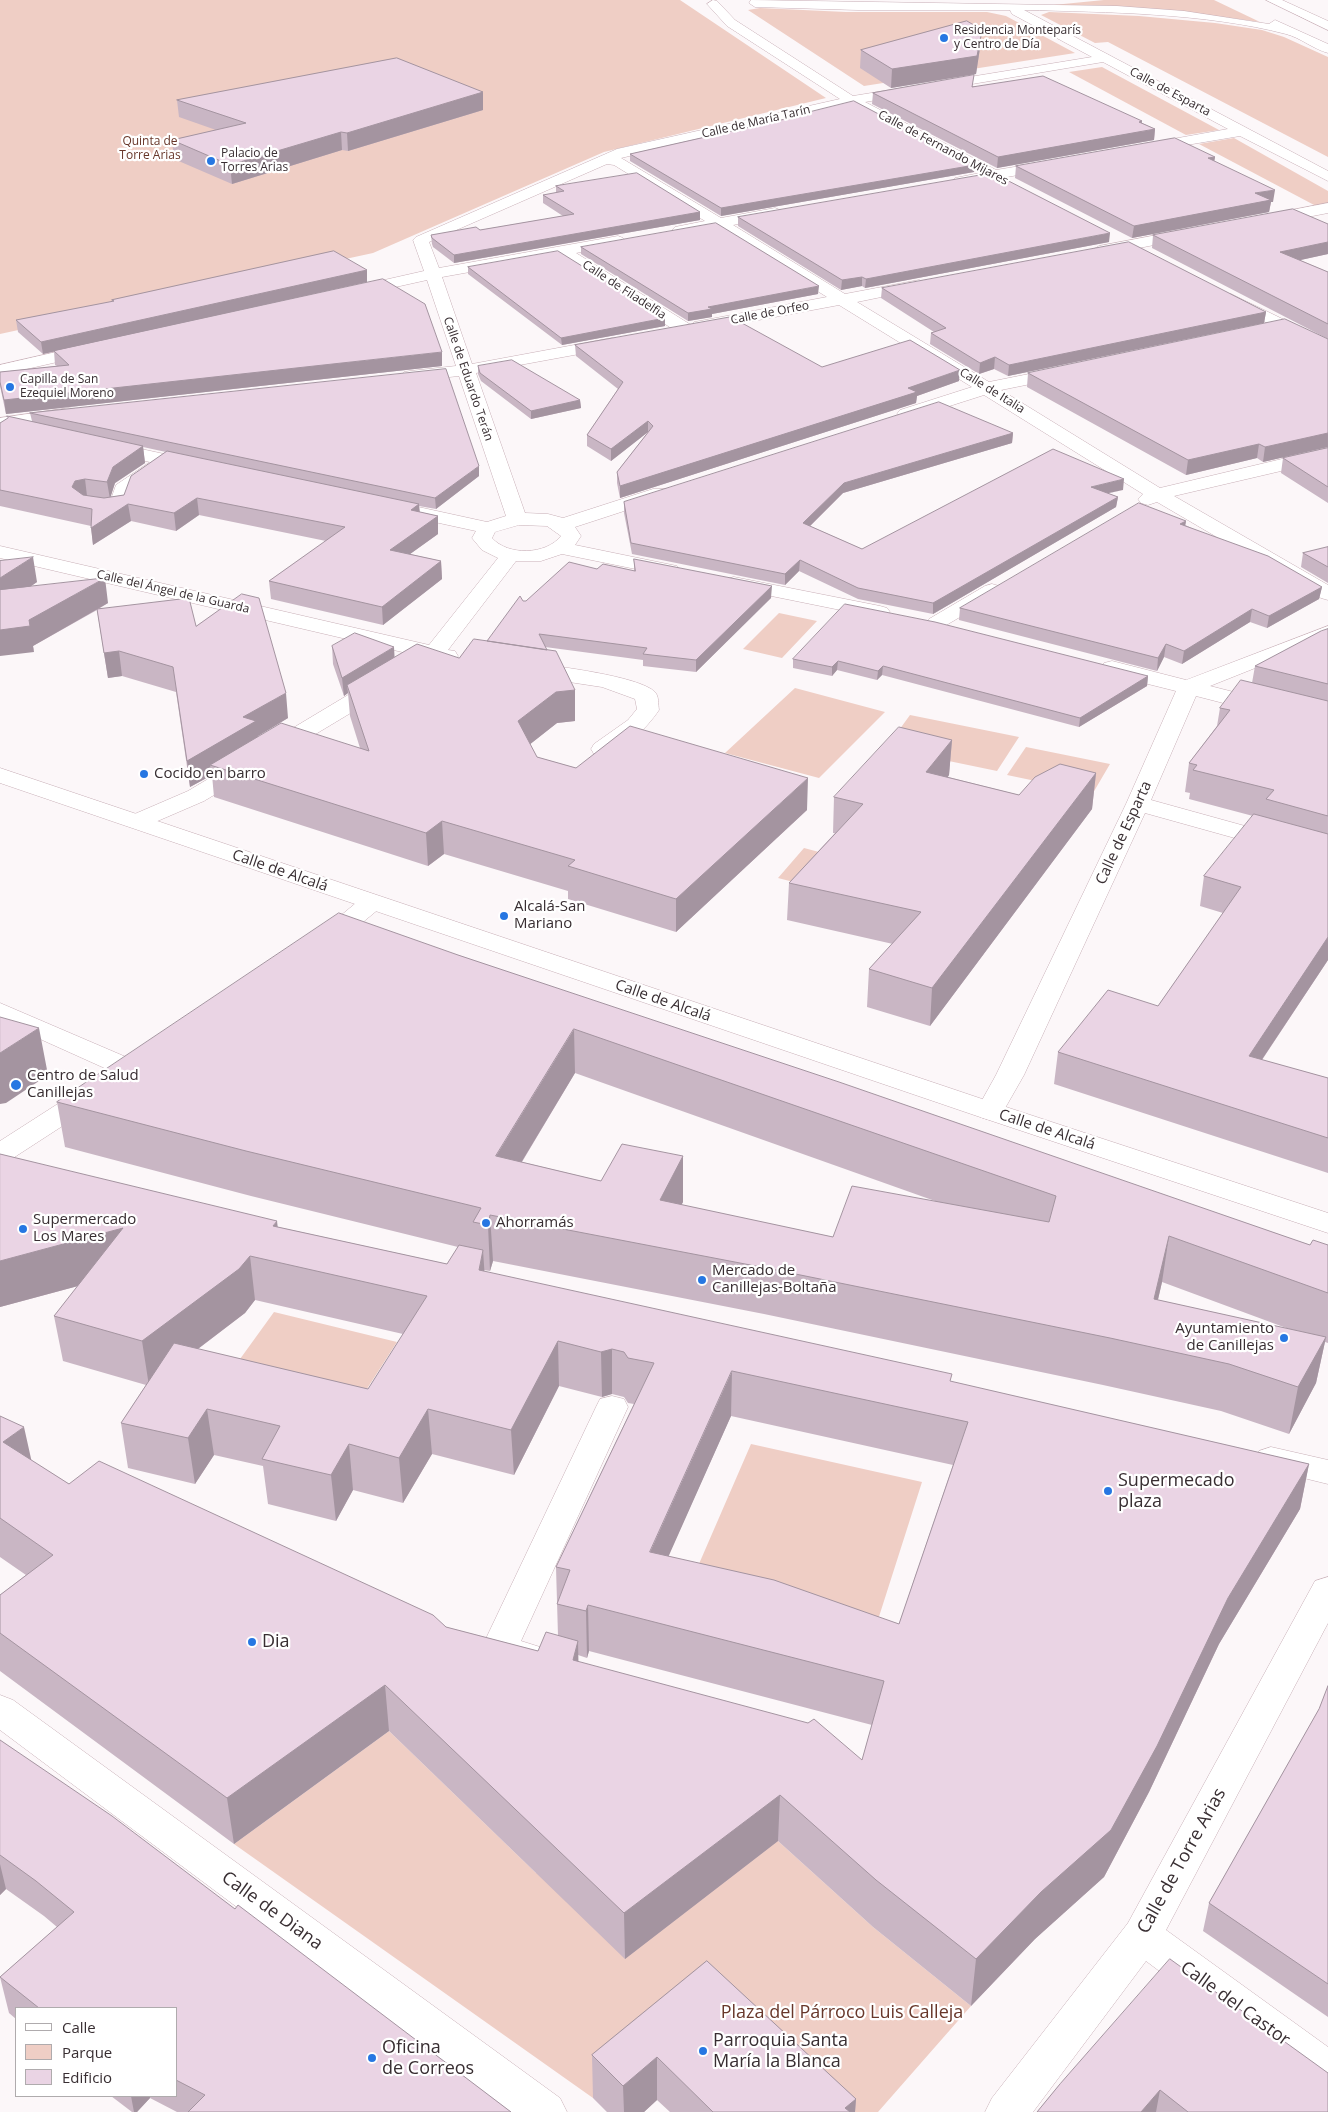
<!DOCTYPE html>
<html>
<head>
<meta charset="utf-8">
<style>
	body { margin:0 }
	#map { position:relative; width:1328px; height:2112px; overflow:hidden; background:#fcf7f9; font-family:"Open Sans",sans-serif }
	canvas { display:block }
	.legend { position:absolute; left:15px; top:2007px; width:162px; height:90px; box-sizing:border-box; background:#fff; border:1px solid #afabad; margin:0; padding:6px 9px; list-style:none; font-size:15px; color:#382e32 }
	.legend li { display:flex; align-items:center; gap:10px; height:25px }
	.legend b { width:25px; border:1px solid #afabad }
</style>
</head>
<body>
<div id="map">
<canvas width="1328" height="2112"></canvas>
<ul class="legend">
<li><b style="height:6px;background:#fff"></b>Calle</li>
<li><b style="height:14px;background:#efcec5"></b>Parque</li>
<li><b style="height:14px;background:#ead4e4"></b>Edificio</li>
</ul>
</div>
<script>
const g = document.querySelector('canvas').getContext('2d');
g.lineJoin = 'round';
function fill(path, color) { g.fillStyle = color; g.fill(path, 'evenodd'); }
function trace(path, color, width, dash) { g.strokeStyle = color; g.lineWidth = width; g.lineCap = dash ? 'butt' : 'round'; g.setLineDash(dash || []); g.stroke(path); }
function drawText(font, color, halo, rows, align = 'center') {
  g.font = font + ' "Open Sans",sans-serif'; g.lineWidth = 4.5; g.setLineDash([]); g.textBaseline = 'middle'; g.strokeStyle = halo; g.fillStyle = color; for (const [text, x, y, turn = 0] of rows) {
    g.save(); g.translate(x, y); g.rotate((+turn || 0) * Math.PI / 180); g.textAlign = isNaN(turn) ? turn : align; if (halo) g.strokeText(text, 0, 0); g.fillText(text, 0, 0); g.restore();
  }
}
const green = new Path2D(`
	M0 0H680L826 98 604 152 373 253 0 334Z
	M1104 0H1214L1260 22 1200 14 1043 6Z
	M760 8 846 12H987L1006 16 1075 53 864 86 748 10Z
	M1049 12 1139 16 1215 23 1262 30 1284 37 1328 57V157L1108 42 1095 43 1041 15Z
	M1102 67 1219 130 1186 135 1069 72Z
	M1234 138 1328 191V204L1316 206 1199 144Z
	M779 613 817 621 782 658 743 649Z
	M795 688 885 712 819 778 725 753Z
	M910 715 1019 737 997 771 886 748Z
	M1026 747 1110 764 1093 793 1007 775Z
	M804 848 834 856 809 886 778 878Z
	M274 1312 397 1342 354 1409 227 1377Z
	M751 1444 922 1482 876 1626 692 1580Z
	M389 1731 536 1873 778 1841 873 1927 971 2006 878 2112H821L706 2004 593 2098 234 1844Z`);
const minor = new Path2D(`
	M713 0 717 1 735 20 853 96 1092 57 1012 14 1010 10H858L755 7 749 3 751 0 1117 6 1184 11 1269 24 1275 20 1328 44V53C1313 49 1301 38 1286 34 1206 13 1107 12 1024 10L1328 171V181L1240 136 1145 152 1140 151 1138 148 1145 144 1228 129 1103 62 865 102 996 170 1051 161 1058 165 1051 169 1007 177 1005 181 1000 182 992 180 960 185 955 184 953 181 955 178 980 173 849 104 621 158 721 218 775 208 780 210 783 213 780 216 733 225 845 294 919 280 925 282 927 285 925 288 857 302 989 382 1064 367 1070 368 1073 372 1070 376 1001 390 1160 488 1328 448V460L1174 496 1328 585V600L1321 598 1157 502 1148 505 1141 503 1138 499 1143 494 984 395 912 418H900L897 414 900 410 972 387 839 305 700 331 694 330 692 326 694 322 700 321 827 297 716 228 680 235 675 233 672 230 675 227 705 221 614 165 607 164 429 242 439 268 618 236 623 238 626 241 623 244 576 253 691 325 693 329 691 333H679L559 256 442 277 472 364 612 338 618 339 620 343 618 347 612 348 476 373 525 513 548 514 563 518 653 489H667L670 493 667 497 575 527 581 536 575 545 677 566 680 570 677 574 670 576 562 554 541 561H516L448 650 455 651 458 656 455 661C448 662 443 659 437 660 427 662 424 668 412 666L409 661 415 655 0 558V546L429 645 498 558 482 550 472 538 476 531 393 513 390 509 393 505 400 503 487 522 506 516 459 376 410 381 404 380 401 376 404 372 410 371 456 366 427 280 355 296 347 291 349 288 424 271 413 240 416 237 617 149 840 99 727 26 707 4ZM519 525 547 526 561 536C546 555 508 556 492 538L495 532Z
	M1328 203V213L1266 225 1258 220 1266 215Z
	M1189 229 1197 234 1194 237 1099 256 1091 251 1099 246Z
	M1231 294 1328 341V353L1225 302 1223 299Z
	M91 344 97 345 100 349 97 353 0 375V365Z
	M69 408 75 409 78 413 75 417 0 428V418Z
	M109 442 201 462 203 466 201 470 194 472 168 466 132 492 126 510 111 514 87 509 84 505 87 501 94 499 110 502 116 485 150 462 102 452 100 448 102 444Z
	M734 577 880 606 887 608 890 612 887 616 880 618 727 587 724 583 727 579Z
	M992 584 999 586 1002 590 999 594 943 627 936 629 929 627 925 623 929 619 985 586Z
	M1328 626V639L1210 686 1328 716V730L1196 696 1151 800 1328 849V864L1145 813 1024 1075 1000 1117 990 1120 980 1117 976 1111 996 1075 1126 804 1176 691 1104 673 1101 668 1104 663 1112 661 1186 680Z
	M531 663C555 666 639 676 655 692 659 696 658 704 659 710 647 728 617 760 594 754L591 749 594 744 628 720 637 709 635 699 602 687 523 675 520 670 523 665Z
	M381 678 389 680 392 685 389 690 204 801 146 826 138 828 130 826 126 821 130 816 188 791 373 680Z
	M371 895 380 898 384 903 380 908 334 946 325 949 316 946 312 941 316 936 362 898Z
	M0 1003 140 1063 144 1069 140 1075 130 1077 120 1075 0 1021Z
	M91 1087 101 1089 105 1095 101 1101 10 1160 0 1163V1141L81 1089Z
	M612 1396 624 1399 628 1407 521 1641 540 1647 545 1657 540 1667 527 1671 486 1659 481 1649 596 1407 600 1399Z
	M1271 1447 1328 1460V1484L1259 1467 1254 1459 1259 1451Z
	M1328 1577V1623L1166 1930 1328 2047V2091L1313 2086 1146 1961 1033 2112H985L992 2098 1128 1923 1315 1581Z
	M0 1695 13 1700 560 2098 567 2112H511L0 1730Z`);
const major = new Path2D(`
	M0 768 1000 1105 1328 1213V1233L980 1117 0 783Z`);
const highway = new Path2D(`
	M1266 0H1282L1328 21V30Z`);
const wall = new Path2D(`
	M980 48 976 74 891 88 860 68 861 50Z
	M973 86 1142 123 1155 129 1154 140 997 168 872 104 873 93Z
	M177 100 483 110 348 151 342 150 232 184 174 159 172 140 216 130 179 117Z
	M810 112 975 165 974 172 721 216 630 161V154L810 113Z
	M1215 157 1214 161 1273 202H1271L1269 212 1132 238 1015 178 1016 166Z
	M556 186 700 212V220L454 263 433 247 432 244 431 235 480 230 563 216 543 203V195L556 193Z
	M738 217 1109 242 865 288 862 286 841 290 738 226Z
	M1328 224V254L1300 260 1328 272V447L1263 462 1257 458 1186 475 1027 387 1028 373 1328 339 1152 248 1153 235Z
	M581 247 818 294 712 314V317L688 321 581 254Z
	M468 267 665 326 562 345 468 274Z
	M367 270V282L43 354 18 332 16 320 112 302V300Z
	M882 288 1266 312 1264 323 1008 376 994 369 979 374 930 344 931 333 934 332 881 298Z
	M575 345 822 367 959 381 917 396 916 403 620 498 617 483V472L648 432 611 461 587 446V435L618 389 576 356Z
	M54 351 442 366 6 414 0 386V372L57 366 55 365Z
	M478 366 580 400 581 408 531 419 481 381 478 374Z
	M30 413 479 476 436 509 419 506 420 512 438 516V534L410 554 441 561 442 579 383 625 271 599 269 581 326 541 199 515 176 531 131 521 93 545 91 526 0 506V423L32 421ZM143 447 166 452 124 495 110 497 115 483 145 463Z
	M1013 433 1012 443 843 493 810 526 862 549 1123 490 1108 493 1118 497 1116 507 933 614 858 599 799 571 785 585 632 554 624 513V502Z
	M1328 448V503L1281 473 1283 458Z
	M1186 521 1185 525 1322 587 1319 599 1267 628 1250 622 1182 664 1164 657 1157 671 959 620 960 608Z
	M1328 547V583L1301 567 1303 553Z
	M634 559 771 598 696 672 643 666V660L545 647 575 690V721L557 723 530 744 537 757 576 768 807 810 676 932 568 899V891L444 854 428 866 214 797 212 775 190 787 176 692 122 676 108 678 97 610 33 646 34 652 0 561 37 582 30 587 108 603 100 608 196 626 288 718 258 736V737L360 748 350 716 348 693 344 696 333 664 332 646 394 657 459 658 487 641 523 601H526L597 569 634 571Z
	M1328 629V960L1262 1060 1328 1078V1173L1054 1084 1058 1052 1158 1006 1223 913 1200 906 1204 876 1253 816 1189 799 1190 793 1185 792 1189 763 1217 726 1220 708 1252 683 1255 666Z
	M793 659 1148 676 1147 686 1079 727 882 675 877 680 837 670 832 676 793 668Z
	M952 740 949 775 948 777 1019 795 1096 773 1092 809 930 1026 867 1007 869 969 893 944 787 920 789 883 835 833H833L834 797Z
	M458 955 1310 1245H1328V1343L1325 1342 1316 1383 1289 1434 1221 1411 1103 1385 764 1314 493 1261 490 1271 484 1270V1272L952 1382 1309 1464 1300 1509 1219 1644 1149 1792 1104 1877 1035 1939 971 2006 873 1927 778 1841 625 1959 389 1731 234 1844 0 1671V1595L26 1575 0 1557V1416L31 1460 69 1484 446 1627 538 1651 558 1636 556 1567 634 1404 628 1403 624 1397 612 1394 602 1397 559 1386 514 1475 432 1454 403 1503 353 1490 336 1521 268 1504 263 1466 214 1455 195 1484 128 1468 121 1423 146 1385 63 1361 54 1316 78 1286 0 1307V1154L278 1227 447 1264 458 1247 251 1196 65 1147 57 1102ZM575 1073 935 1201 833 1237 681 1205 683 1202V1156L601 1181 522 1162ZM1162 1282 1289 1329 1158 1300ZM255 1300 403 1334 368 1389 198 1349 245 1313ZM731 1416 953 1465 899 1624 668 1556ZM589 1651 872 1725 862 1760 578 1662V1655L587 1658Z
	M1328 1686V2017L1203 1931 1209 1903 1319 1709Z
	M0 1740 235 1909 511 2112H177L150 2098 137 2112H132L111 2096H176V2008H16V2019L9 2013 0 1977 57 1927 44 1916 6 1889 0 1895Z
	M707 1961 856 2099 855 2112H670L657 2100 644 2112H607L593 2098 592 2055Z
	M1328 2073V2112H1037L1060 2084Z`);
const shadedWall = new Path2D(`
	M982 30 980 48 976 74 891 88 892 69Z
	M483 92V110L348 151 347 133Z
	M1142 121 1141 132 1155 129 1154 140 997 168 998 157Z
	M341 132 342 150 232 184 230 165Z
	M1215 157 1213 169 1208 158Z
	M975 165 974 172 721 216V208Z
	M1275 190 1273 202H1271L1269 212 1132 238 1134 226 1255 193Z
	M700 212V220L454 263V255Z
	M1110 233 1109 242 865 288 866 279Z
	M1328 242V254L1278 265 1280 252Z
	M367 270V282L43 354 41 342Z
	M862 277V286L841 290 842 280Z
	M819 286 818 294 712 314V317L688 321V313L708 307Z
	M1266 312 1264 323 1008 376 1009 365Z
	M665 318V326L562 345 561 338Z
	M442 352V366L6 414 4 400Z
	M995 357 994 369 979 374 980 363Z
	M960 370 959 381 917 396 916 403 620 498V486Z
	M580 400 581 408 531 419V411Z
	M648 421V432L611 461V449Z
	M1013 433 1012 443 843 493 802 534 803 523 844 483Z
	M1328 433V447L1263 462 1265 447Z
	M1259 444 1257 458 1186 475 1188 460Z
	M143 446 145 463 115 483 110 499 107 482 113 467Z
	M479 466V476L436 509 435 498Z
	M85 479 87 496 78 498 72 487 75 481Z
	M1124 479 1123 490 1090 497 1091 487Z
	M1118 497 1116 507 933 614V603Z
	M197 498 199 515 176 531 174 513Z
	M128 504 131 521 93 545 91 528Z
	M419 504 420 521 411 510Z
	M438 516V534L392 567 390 550Z
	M1186 521 1184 533 1180 524Z
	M33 557 37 582 0 607V578Z
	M800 560 799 571 785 585V574Z
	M441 561 442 579 383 625 382 607Z
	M105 578 108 603 33 646 34 652 0 656V630L29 620Z
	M772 586 771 598 696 672V660Z
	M1322 587 1319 599 1267 628 1269 616Z
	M1252 609 1250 622 1182 664 1184 651Z
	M1166 644 1164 657 1157 671 1158 658Z
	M394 647 395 665 347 685 348 693 344 696 342 678Z
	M119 651 122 676 108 678 104 653Z
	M838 661 837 670 832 676V667Z
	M883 666 882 675 877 680 878 671Z
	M1148 676 1147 686 1079 727 1080 718Z
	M575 690V721L557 723 519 753 518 721 556 692Z
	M286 693 288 718 258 736 259 747 210 765 212 775 190 787 187 761 243 717Z
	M952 740 949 775 924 807 926 772Z
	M1096 773 1092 809 930 1026 932 988Z
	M808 778 807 810 676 932V899Z
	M442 821 444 854 428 866 426 833Z
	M1328 937V960L1243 1088 1249 1056Z
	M39 1028 48 1075 6 1103 0 1104V1053Z
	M574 1029 575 1073 498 1201 496 1156Z
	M683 1156V1202L660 1246V1200Z
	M490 1215 493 1261 490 1271 488 1225Z
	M277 1221 282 1263 273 1226Z
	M123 1228 130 1272 0 1307V1261Z
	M1169 1236 1162 1282 1147 1346 1154 1299Z
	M483 1250 486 1295 479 1270Z
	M250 1256 255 1300 245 1313 149 1386 142 1341Z
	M1326 1337 1316 1383 1289 1434 1298 1387Z
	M558 1341 559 1386 514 1475 511 1430Z
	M612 1349V1394L602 1397 601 1352Z
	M732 1371 731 1416 650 1598V1552Z
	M207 1409 214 1455 195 1484 188 1438Z
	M428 1409 432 1454 403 1503 399 1458Z
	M24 1427 34 1472 3 1442Z
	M349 1444 353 1490 336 1521 331 1475Z
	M1309 1464 1300 1509 1219 1644 1149 1792 1104 1877 1035 1939 971 2006 976 1959 1228 1598Z
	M588 1605 589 1651 587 1658 586 1611Z
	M578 1641 579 1688 573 1660Z
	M385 1685 389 1731 234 1844 227 1798Z
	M780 1795 778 1841 625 1959 624 1913Z
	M0 1864 6 1889 0 1895Z
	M657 2057V2100L644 2112H624L623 2086Z
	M1160 2090 1156 2112H1141Z
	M131 2096H150V2098L137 2112H134Z
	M856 2099 855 2112H845V2108Z`);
const building = new Path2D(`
	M967 21 982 30 977 56 892 69 861 50Z
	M397 58 483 92 347 133 341 132 230 165 172 140 246 123 177 100Z
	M974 75 972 87 1043 76 1142 121 1139 122 1155 129 998 157 873 93Z
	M854 101 975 165 721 208 630 154 812 113 810 112Z
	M1175 138 1215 157 1208 158 1275 190 1255 193 1271 200 1134 226 1016 166Z
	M637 173 700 212 454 255 432 238 431 235 476 227 480 230 574 214 543 195 564 191 556 186Z
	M993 173 1110 233 866 279 862 277 842 280 738 217Z
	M1293 209 1328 224V242L1280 252 1328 272V324L1153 235Z
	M716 223 819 286 708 307 712 309 688 313 581 247Z
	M1129 242 1266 312 1009 365 995 357 980 363 931 333 946 328 882 288Z
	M334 251 367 270 41 342 16 320 114 301 112 300Z
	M558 251 665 318 561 338 468 267Z
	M383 279 425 304 442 352 4 400 0 382V372L69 365 54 351Z
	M731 317 822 367 910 340 960 370 908 388 917 392 620 486 617 472 653 426 648 421 611 449 587 435 623 382 575 345Z
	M1285 319 1328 339V433L1265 447 1259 444 1188 460 1028 373Z
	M512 360 580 400 531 411 480 373 478 366Z
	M446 369 479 466 435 498 30 413Z
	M939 402 1013 433 844 483 803 523 862 549 1053 449 1124 479 1091 487 1118 497 933 603 858 588 800 560 785 574 631 543 624 502Z
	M7 416 143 446 113 467 107 482 85 479 75 481 72 487 83 495 104 498 124 495 131 476 167 451 419 504 411 510 438 516 390 550 441 561 382 607 269 581 345 527 197 498 174 513 128 504 91 528 92 509 0 490V423L8 418Z
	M1328 448V487L1283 458Z
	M1139 503 1186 521 1180 524 1268 556 1322 587 1269 616 1252 609 1184 651 1166 644 1158 658 960 608Z
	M1328 547V567L1303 553Z
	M33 557 0 578V561Z
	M634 559 772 586 696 660 643 654 647 648 539 634 547 650 487 641 520 596 523 601H526L569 562 597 569 603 564 635 571Z
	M105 578 29 620 30 626 0 630V590Z
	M242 594 259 598 286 693 243 717 256 721 187 761 173 667 119 651 104 653 97 609 189 598 196 626Z
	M845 604 935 622 1148 676 1080 718 883 666 878 671 838 661 832 667 793 659Z
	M1328 629V684L1255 666 1321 631Z
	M355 633 394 647 342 678 332 646Z
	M474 639 556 651 575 690 556 692 518 721 537 757 576 768 630 726 808 778 676 899 568 866 575 860 442 821 426 833 210 765 281 723 369 751 347 685 417 644 459 658Z
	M1241 680 1328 701V816L1266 799 1274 790 1193 770 1197 765 1189 763 1230 710 1220 708Z
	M899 727 952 740 926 772 1019 795 1035 777 1060 764 1096 773 932 988 869 969 921 912 789 883 863 804 834 797Z
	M1254 814 1328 834V937L1249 1056 1328 1078V1138L1058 1052 1108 990 1158 1006 1241 887 1204 876Z
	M339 913 458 955 839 1082 1281 1235 1310 1245 1313 1240 1328 1245V1293L1169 1236 1154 1299 1326 1337 1298 1387 1229 1364 1110 1338 766 1268 490 1215 488 1225 473 1222 481 1208 246 1151 57 1102ZM574 1029 1056 1196 1049 1222 852 1186 833 1237 660 1200 683 1156 622 1144 601 1181 496 1156Z
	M0 1017 39 1028 0 1053Z
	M0 1154 277 1221 273 1226 447 1264 459 1245 483 1250 479 1270 952 1374 950 1381 1309 1464 1228 1598 1157 1746 1111 1830 1041 1892 976 1959 876 1880 780 1795 624 1913 385 1685 227 1798 0 1633V1595L53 1555 0 1518V1416L24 1427 3 1442 69 1484 99 1461 433 1615 446 1627 538 1651 546 1632 578 1641 573 1660 808 1723 814 1719 862 1760 884 1681 588 1605 586 1611 557 1604 570 1570 556 1567 654 1363 628 1358 624 1352 612 1349 601 1352 558 1341 511 1430 428 1409 399 1458 349 1444 331 1475 262 1459 280 1426 207 1409 188 1438 121 1423 174 1343 368 1389 427 1296 250 1256 239 1269 142 1341 54 1316 123 1228 0 1261ZM732 1371 968 1422 899 1624 774 1580 650 1552Z
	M1328 1686V1984L1209 1903 1319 1709Z
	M0 1740 112 1816 235 1909 238 1905 511 2112H188L205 2095 176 2080V2008H39L0 1977 74 1912 36 1881 0 1855Z
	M1170 1959 1328 2073V2112H1188L1160 2090 1141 2112H1037L1060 2084Z
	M707 1961 856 2099 845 2108 850 2112H713L657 2057 623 2086 592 2055Z`);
const markers = [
	[944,38,5,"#2677e2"],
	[211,161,5,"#2677e2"],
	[10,387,5,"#2677e2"],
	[144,774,5,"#2677e2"],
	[504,916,5,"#2677e2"],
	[16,1085,6,"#2677e2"],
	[486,1223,5,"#2677e2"],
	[23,1229,5,"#2677e2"],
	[702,1280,5,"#2677e2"],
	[1284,1338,5,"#2677e2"],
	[1108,1491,5,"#2677e2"],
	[252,1642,5,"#2677e2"],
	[703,2051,5,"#2677e2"],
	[372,2058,5,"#2677e2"]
];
const farPoinames = [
	["Residencia Monteparís",954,31],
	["y Centro de Día",954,45],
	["Palacio de",221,154],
	["Torres Arias",221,168],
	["Capilla de San",20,380],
	["Ezequiel Moreno",20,394]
];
const farStreetnames = [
	["Calle de Esparta",1170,92,28],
	["Calle de María Tarín",756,122,-13],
	["Calle de Fernando Mijares",943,148,28],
	["Calle de Filadelfia",624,290,33],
	["Calle de Orfeo",770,313,-11],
	["Calle de Eduardo Terán",468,379,71],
	["Calle de Italia",992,391,32],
	["Calle del Ángel de la Guarda",173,592,13]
];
const farParknames = [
	["Quinta de",150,142],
	["Torre Arias",150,156]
];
const poiNames = [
	["Cocido en barro",154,774],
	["Alcalá-San",514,907],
	["Mariano",514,924],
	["Centro de Salud",27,1076],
	["Canillejas",27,1093],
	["Supermercado",33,1220],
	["Los Mares",33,1237],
	["Ahorramás",496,1223],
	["Mercado de",712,1271],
	["Canillejas-Boltaña",712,1288],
	["Ayuntamiento",1274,1329,"right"],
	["de Canillejas",1274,1346,"right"]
];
const streetNames = [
	["Calle de Esparta",1124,833,-65],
	["Calle de Alcalá",280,871,19],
	["Calle de Alcalá",663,1001,19],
	["Calle de Alcalá",1047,1130,18]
];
const nearPoinames = [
	["Supermecado",1118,1481],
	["plaza",1118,1502],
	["Dia",262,1642],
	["Parroquia Santa",713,2041],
	["María la Blanca",713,2062],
	["Oficina",382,2048],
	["de Correos",382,2069]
];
const nearStreetnames = [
	["Calle de Torre Arias",1182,1861,-61],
	["Calle de Diana",272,1911,36],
	["Calle del Castor",1235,2004,36]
];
const nearParknames = [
	["Plaza del Párroco Luis Calleja",842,2013]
];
fill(green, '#efcec5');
trace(minor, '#c8afb7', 1);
trace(major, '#c8afb7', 1);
trace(highway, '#c8afb7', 1);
fill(minor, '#fff');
fill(major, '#fff');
fill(highway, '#fff');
fill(wall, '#c9b6c4');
fill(shadedWall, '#a494a0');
fill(building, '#ead4e4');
trace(building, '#a494a0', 1);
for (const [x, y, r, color] of markers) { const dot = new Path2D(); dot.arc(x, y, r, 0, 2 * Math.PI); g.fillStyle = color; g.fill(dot); trace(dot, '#fff', 2); }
drawText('12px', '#382e32', '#fff', farPoinames, 'left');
drawText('12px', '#382e32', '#fff', farStreetnames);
drawText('12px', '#68372a', '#fff', farParknames);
drawText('15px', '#382e32', '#fff', poiNames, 'left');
drawText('15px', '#382e32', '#fff', streetNames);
drawText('18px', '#382e32', '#fff', nearPoinames, 'left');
drawText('18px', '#382e32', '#fff', nearStreetnames);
drawText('18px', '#68372a', '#fff', nearParknames);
</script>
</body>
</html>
